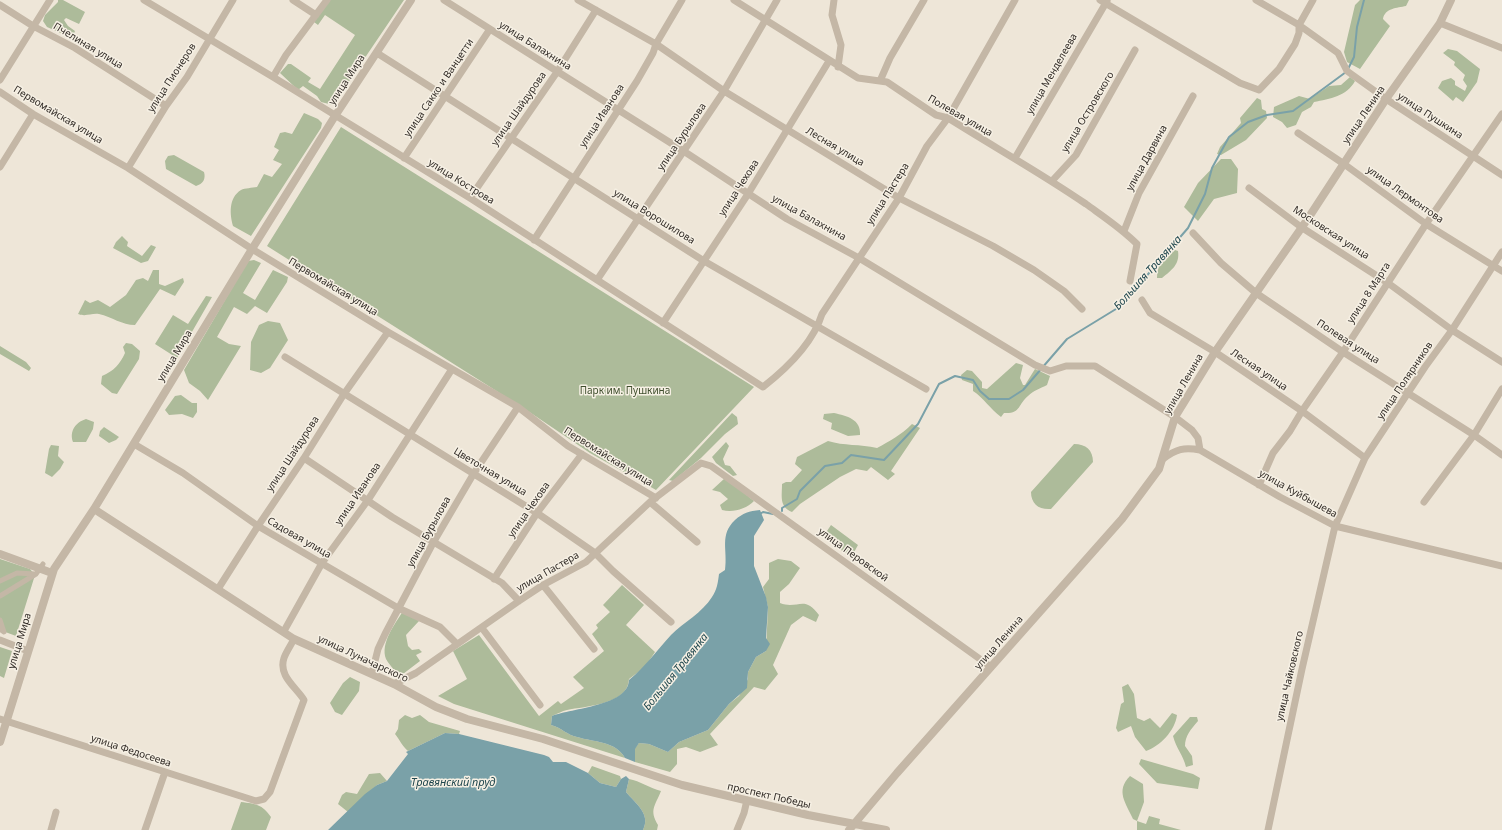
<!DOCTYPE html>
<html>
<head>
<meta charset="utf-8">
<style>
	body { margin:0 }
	canvas { display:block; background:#eee6d8 }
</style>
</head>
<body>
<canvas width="1502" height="830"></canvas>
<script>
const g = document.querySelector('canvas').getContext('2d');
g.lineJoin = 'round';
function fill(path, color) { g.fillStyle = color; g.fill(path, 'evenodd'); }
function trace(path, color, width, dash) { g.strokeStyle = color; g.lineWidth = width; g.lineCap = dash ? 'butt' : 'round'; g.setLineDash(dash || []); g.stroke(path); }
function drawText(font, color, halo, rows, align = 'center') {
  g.font = font + ' "Noto Sans",sans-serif'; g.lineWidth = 3; g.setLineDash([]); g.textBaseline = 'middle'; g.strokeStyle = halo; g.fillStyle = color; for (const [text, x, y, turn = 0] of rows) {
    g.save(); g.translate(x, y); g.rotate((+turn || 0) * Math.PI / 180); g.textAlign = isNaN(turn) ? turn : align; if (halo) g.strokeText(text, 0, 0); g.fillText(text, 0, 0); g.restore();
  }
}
const green = new Path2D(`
	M58 0H63L85 12 79 24 66 18 64 20 68 26 75 31 72 38 47 27 43 21 45 15 58 2Z
	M330 0H404L333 105 321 102 317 96 303 86 298 90 280 73 288 64H291L311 78 308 82 320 89 355 35 325 15 318 25 314 22Z
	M1360 0H1417H1409L1406 6C1397 8 1385 8 1383 19L1390 26 1360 69 1347 62 1344 52 1355 5Z
	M1448 49 1457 51 1480 69 1477 82 1463 102 1456 97 1453 101 1438 88 1442 81 1451 78 1455 81V85L1465 91 1467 86 1463 80 1465 75 1454 65 1455 62 1443 53Z
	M1350 77 1355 81C1347 96 1330 99 1314 102L1311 107 1302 112 1296 125 1287 128 1282 122 1273 117 1274 107 1299 96 1310 99 1329 86 1341 85Z
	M1257 98 1261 100 1262 109 1266 111 1267 118 1246 140 1221 155 1217 154 1220 147 1241 123 1240 118Z
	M304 113 318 119 322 123 321 128 251 236 233 226C230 215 228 198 241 190 245 188 252 188 257 187L264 174 272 177 282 164 273 160 279 150 274 147 280 133 285 132 292 134Z
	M341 127 754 387 656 490 590 453 525 409 267 246Z
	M174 155 204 172C206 179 203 184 196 186L166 169 165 161 168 156Z
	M1221 159H1231L1238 169 1237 193 1214 199 1198 221 1184 207 1198 183Z
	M122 236 128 242 127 246 142 256 151 245 156 247 148 261 141 263 113 248 116 242Z
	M1172 249 1178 251C1180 264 1172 270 1162 278H1157C1157 266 1163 257 1172 249Z
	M254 260 261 263 243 293 255 300 273 270 288 277 287 282 267 313 255 306 247 314 234 307 217 337 229 344 241 346 208 400 200 391 189 383 184 370 248 261Z
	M153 270H159V284L165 286 183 278 184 282 175 296 160 289 135 325C122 325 112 317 99 314 91 313 86 317 78 314L85 300 90 303 98 300 110 307 126 295 136 280 143 278 148 281Z
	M206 296 212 297 177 358 155 344 173 315 188 324Z
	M268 321 280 323 288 340 270 368 261 373 250 370 251 342 259 325Z
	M126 343 132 344 140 351 139 359 117 394 112 393 101 384 102 376C114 371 120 364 125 353L123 347Z
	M0 346 26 362 31 368 29 371 0 354Z
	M1016 363 1023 365 1020 378 1023 385H1025L1035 369 1050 376 1047 385C1041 388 1033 391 1028 396 1018 404 1021 414 1004 413L1001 417C990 409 984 398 973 391V384L962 380 961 375 967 370 972 371 982 382V388L987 389Z
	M181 395 192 403H197V412L193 418 182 414 169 415 165 410 175 396Z
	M732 413 737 417 738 424 725 434 701 458 673 481 669 480Z
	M834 413C847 416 861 419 860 435L848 436 831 429 832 423 823 419 824 414Z
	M86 419 94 422 93 429 86 442H73C69 431 76 422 86 419Z
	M912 424 920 428 891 471 895 474 888 480 871 467 867 471 856 469 840 477 800 504 792 512C779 507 782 496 782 484L786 482H791L802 470 795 464 797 457 828 441C844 446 860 444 877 448 890 441 901 435 912 424Z
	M104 427 119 437 116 440 109 443 99 436 100 431Z
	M726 442 729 446 723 459 725 465 730 466 737 475 733 476 716 463 712 457Z
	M1074 444C1086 444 1093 450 1093 462L1051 509C1039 510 1031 504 1031 492Z
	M51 445 59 446 58 456 64 462 60 469 52 477 45 473 49 449Z
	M725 478 754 501C746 509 733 513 722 510L720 505 728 499 720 492 712 490Z
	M831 525 858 545 852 556C841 552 831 543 827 531Z
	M0 559 30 569 35 575 16 636 0 630Z
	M778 559 791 561 800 568 789 584 780 592V603C798 610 804 594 819 615L816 622 803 616 791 625 773 665 778 674 765 690 754 687 710 734 718 745 700 752 686 747 677 749V764L670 772 635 762V748L639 743 649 744 668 752 679 742 708 730 729 704 739 696 748 679V672L756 657 766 651 768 607 763 587 769 579V563Z
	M622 585 644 605 626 625 655 652 645 667 629 679C628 705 585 706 567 710 562 711 557 714 552 716L551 725C562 728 567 735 577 737 593 742 616 741 625 758L454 704 438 696 467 679 453 651 479 635 539 716 558 701 561 704 584 688 573 677 604 651 592 634 598 628 596 625 610 612 603 605Z
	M403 611 419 621 406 635 408 646 412 650 419 649 422 652 416 655 420 661 403 674 395 672C393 668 388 663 386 659 380 643 395 624 403 611Z
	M0 647 12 651 4 678 0 676Z
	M350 677 360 682 359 691 342 715 335 712 330 703 343 683Z
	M1128 684 1134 694 1137 718 1144 721 1150 718 1160 728 1172 713 1177 715C1175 731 1160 746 1146 751L1135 737 1131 726 1118 732 1116 728 1121 704 1124 702 1122 687Z
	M405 715 412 718 420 715 429 722 460 731 459 734 445 733 408 751C402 746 400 740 395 734L398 729 399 720Z
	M1190 717H1197L1198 721C1191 729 1185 736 1185 746L1192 756 1193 765 1186 767C1183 755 1176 748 1173 736Z
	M1141 759 1193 774 1200 778 1198 789 1157 783 1139 764Z
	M592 766 620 776 621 779 616 787 600 783 588 773Z
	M380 773 387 781 377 785 348 812 338 804 342 795 346 792 357 794 369 774Z
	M1130 776 1143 784 1144 802 1137 821 1146 824 1149 816 1160 819 1159 824 1181 830H1137V821L1133 819C1126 803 1115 791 1130 776Z
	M629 779C640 781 650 788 661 791 655 806 649 810 658 825L657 830H643C651 814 636 804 626 792Z
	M241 802C256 804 262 804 271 817L266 830H231Z`);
const water = new Path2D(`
	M760 510 764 520 754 536V566L766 597 768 607 766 638 770 644 766 651 756 657 748 672 747 688 729 704 708 730 679 742 668 752 649 744 639 743 635 749V762L625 758C616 741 593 742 577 737 567 735 562 728 551 725L552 716C572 708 628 706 629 680 646 666 657 650 671 635 684 622 702 613 712 597 717 590 718 582 719 574L725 570C728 550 719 535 735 520 743 513 749 511 760 510Z
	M445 733 459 734 544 755 549 757 553 762H566L588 773 600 783 616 787 621 779 626 776 629 779 626 792C636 804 651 814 643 830H328L365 794 377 785 387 781 408 754 406 752Z`);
const stream = new Path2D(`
	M1348 69 1354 57 1357 27 1364 0
	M782 511V508L797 499 800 491 825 466 842 463 851 455 884 460 918 424 939 384 955 376 973 380 980 391 989 399H1009L1023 390 1067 339 1116 309 1137 287 1188 228 1205 194 1212 168 1229 137 1248 122 1267 115 1293 111 1346 72
	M760 514 763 512 773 514`);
const pedestrian = new Path2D(`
	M0 581 17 573 35 574
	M0 596 36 574 43 564
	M0 620 4 632 0 629`);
const minor = new Path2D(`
	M144 0 273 77 470 198 763 387C786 369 813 343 822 314L899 198 927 146 948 118 1015 0
	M293 0 316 15
	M444 0 685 152 787 219 859 258 1035 365 1050 371 1066 366H1095L1175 417 1192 430 1198 438 1200 450
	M578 0 656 44 724 91 899 198 993 246 1034 270 1064 291 1082 309
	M734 0 858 78 887 82 936 115 948 118C994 147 1041 173 1086 204 1104 217 1121 228 1137 244L1130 281
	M834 0 832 15 841 45 838 67
	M1100 0 1240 83 1259 90 1279 69 1295 44 1299 33V25L1313 0
	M1256 0 1299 25 1338 53 1347 71 1386 99 1502 175
	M0 5 33 26 75 48 166 106
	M1440 23 1502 48
	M377 53 704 261 926 389
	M273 77 286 55 327 0
	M0 80 50 0
	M880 81 890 58 924 0
	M0 92 33 114 128 168 252 249 388 332 518 407 568 446 656 498
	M1298 133 1344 164 1426 224 1502 271
	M404 158 490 29
	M1015 158 1107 1
	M0 167 33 114
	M128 168 166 106 187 77 233 0
	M1052 181 1076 155 1135 50
	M1249 188 1301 227 1388 283 1452 330 1502 362
	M470 198 557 72 596 10
	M1124 231 1139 193 1193 96
	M1193 233 1221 263 1256 293 1343 352 1474 435 1502 455
	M534 240 637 81 653 53 656 44 682 0
	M597 280 724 91 777 0
	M1142 300 1150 313 1215 352 1302 411 1365 458
	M663 323 748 194 829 61
	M285 357 537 513 595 553 613 571 671 622
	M134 444 183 473 258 526 398 608 440 627 457 644
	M304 458 392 517 502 583 519 601
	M1163 459C1176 449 1184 447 1200 450L1280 497 1335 526 1502 566
	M1259 485 1273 453 1290 431 1302 411 1343 352 1426 224 1502 114
	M650 502 697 542
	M1424 502 1474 435 1502 389
	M494 579 537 513 582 454
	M543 585 594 649
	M218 589 258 526 304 458 344 394 388 332
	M482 628 540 705
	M284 631 322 563 368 500 452 369
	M0 640 28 651
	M372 673 378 649 385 634 433 543 474 473 518 407
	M394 684 416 673 519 601 543 585 586 562 650 502 701 463 711 466 991 667
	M0 719 256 801 264 799 270 792 304 700C296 687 278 676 284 658 286 652 291 645 294 639
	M51 830 56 812
	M145 830 165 772
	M737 830 744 813 747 800
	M1268 830 1302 669 1335 526 1365 458 1425 367 1452 330 1502 252`);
const tertiary = new Path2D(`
	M94 509 294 639 394 684 436 707 467 719 543 739 682 785 808 815 886 830
	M0 554 52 573
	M0 742 54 569 94 509 252 249 335 116 411 0
	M849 830 897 773 1122 519 1159 469 1175 417 1215 352 1309 217 1386 99 1440 23 1451 0`);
const streetNames = [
	["Пчелиная улица",88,46,31],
	["улица Балахнина",535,46,32],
	["улица Менделеева",1052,74,-60],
	["улица Пионеров",172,78,-57],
	["улица Мира",347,80,-57],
	["улица Сакко и Ванцетти",439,88,-56],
	["улица Шайдурова",519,109,-55],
	["улица Островского",1088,112,-59],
	["Первомайская улица",58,115,31],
	["улица Ленина",1364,115,-56],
	["улица Иванова",602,116,-57],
	["Полевая улица",960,116,30],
	["улица Пушкина",1430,116,33],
	["улица Бурылова",682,137,-56],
	["Лесная улица",835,147,31],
	["улица Дарвина",1147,158,-61],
	["улица Кострова",461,182,32],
	["улица Чехова",739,188,-57],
	["улица Пастера",888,194,-58],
	["улица Лермонтова",1405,195,35],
	["улица Ворошилова",654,217,32],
	["улица Балахнина",809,218,29],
	["Московская улица",1331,233,33],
	["Первомайская улица",333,287,31],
	["улица 8 Марта",1369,293,-57],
	["Полевая улица",1348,342,33],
	["улица Мира",175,356,-59],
	["Лесная улица",1259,370,34],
	["улица Полярников",1405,381,-56],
	["улица Ленина",1184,384,-60],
	["улица Шайдурова",293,454,-57],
	["Первомайская улица",608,457,32],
	["Цветочная улица",490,472,31],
	["улица Иванова",358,494,-56],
	["улица Куйбышева",1298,494,29],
	["улица Чехова",529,510,-55],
	["улица Бурылова",429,532,-61],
	["Садовая улица",299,538,30],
	["улица Перовской",853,555,36],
	["улица Пастера",548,572,-30],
	["улица Мира",20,641,-73],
	["улица Ленина",999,643,-49],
	["улица Луначарского",363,659,25],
	["улица Чайковского",1290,676,-77],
	["улица Федосеева",131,751,18],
	["проспект Победы",769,796,13]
];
const parkNames = [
	["Парк им. Пушкина",625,391]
];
const waterNames = [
	["Большая Травянка",1148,273,-48],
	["Большая Травянка",676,672,-51],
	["Травянский пруд",453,783]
];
fill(green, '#adbb9a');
fill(water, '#7aa1a8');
trace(stream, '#7aa1a8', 2);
trace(pedestrian, '#c4b7a6', 5);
trace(minor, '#c4b7a6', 7);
trace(tertiary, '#c4b7a6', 8);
drawText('10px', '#312b26', '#f6f0e4', streetNames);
drawText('10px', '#3e4d2c', '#f6f0e4', parkNames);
drawText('italic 11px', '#20474e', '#f6f0e4', waterNames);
</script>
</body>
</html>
